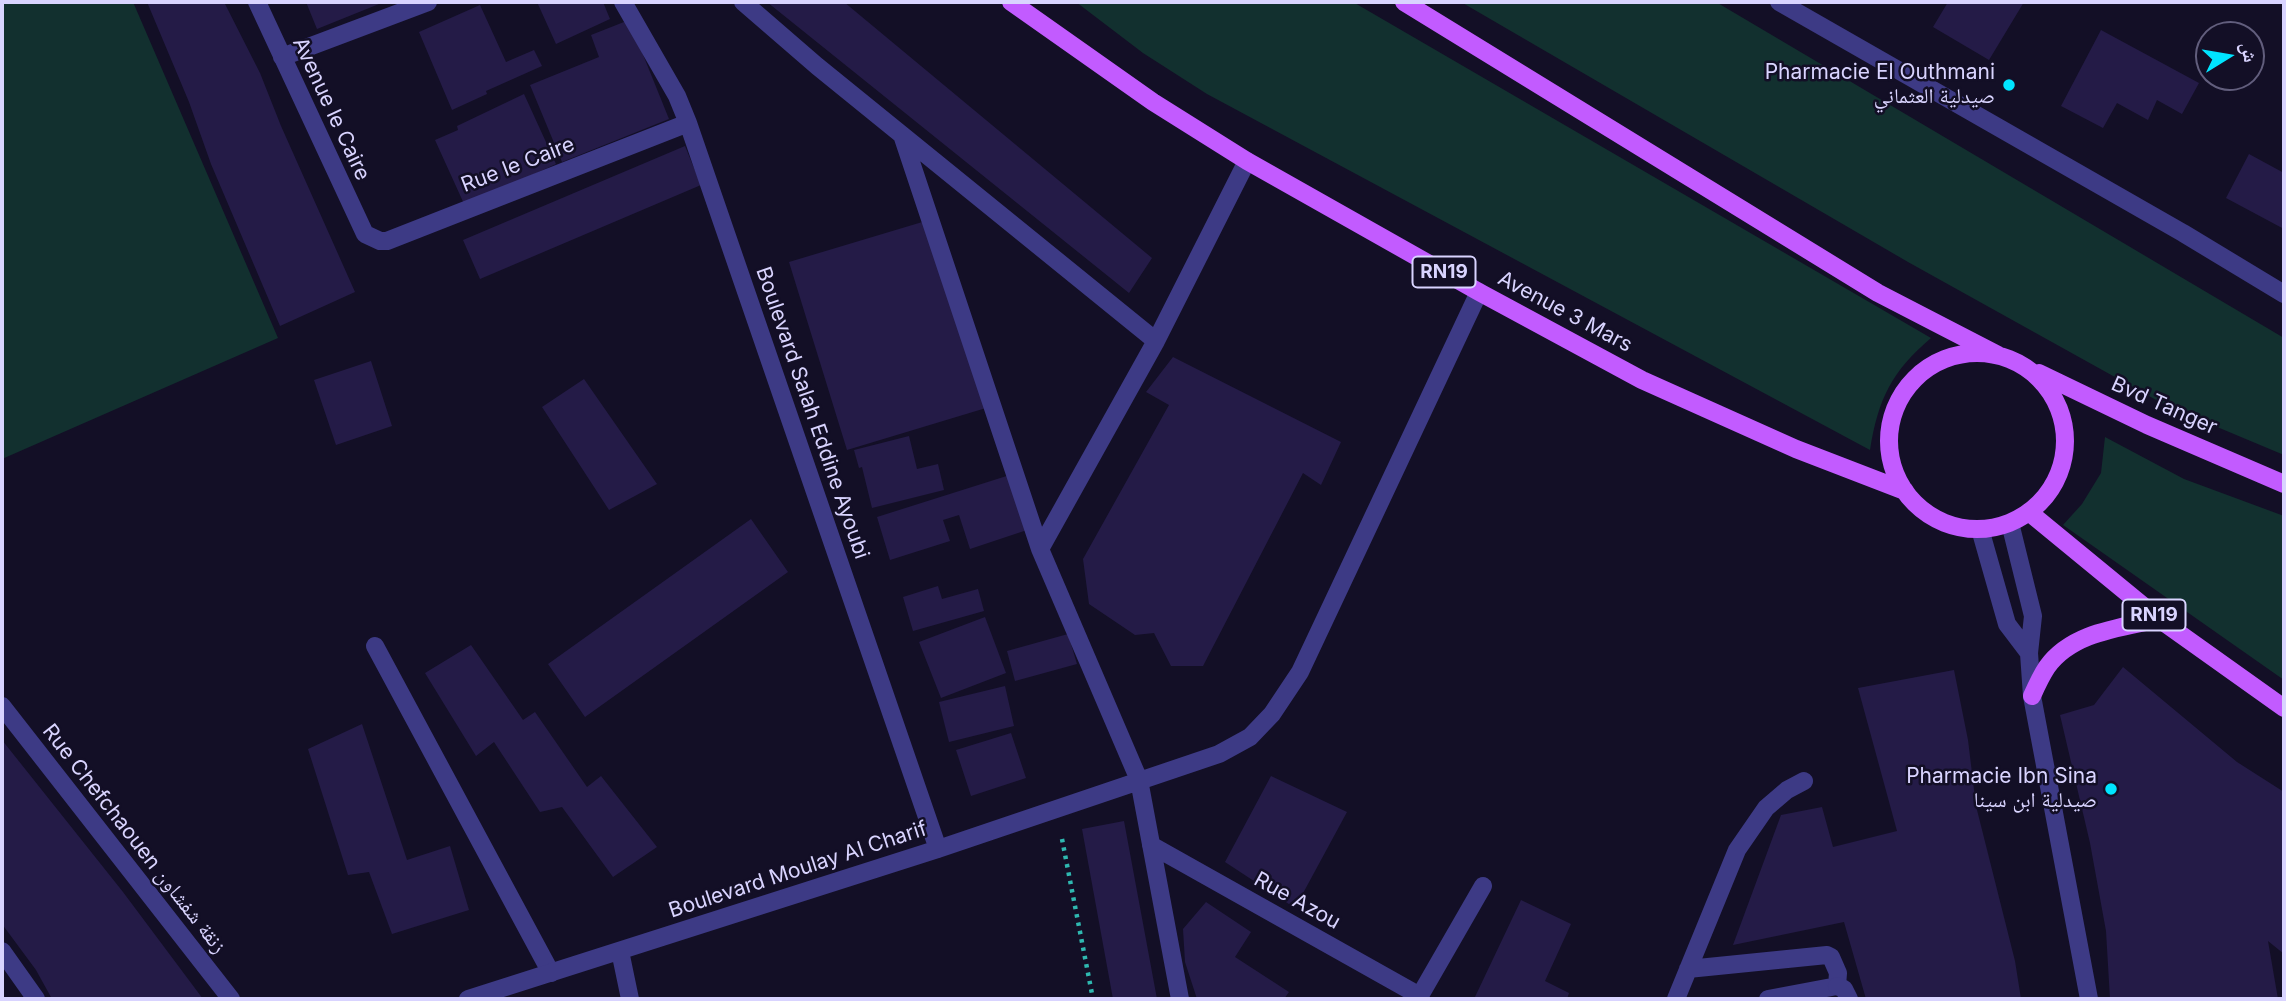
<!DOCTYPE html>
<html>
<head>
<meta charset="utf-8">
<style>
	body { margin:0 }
	#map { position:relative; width:2286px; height:1001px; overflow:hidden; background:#130f26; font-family:Inter,"Noto Naskh Arabic",sans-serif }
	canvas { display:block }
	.frame { position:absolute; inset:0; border:4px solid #d9d4ff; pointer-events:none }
	.north { position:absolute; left:2195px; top:21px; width:70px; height:70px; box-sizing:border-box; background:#130f26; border:2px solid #625e7d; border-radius:50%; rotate:79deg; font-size:19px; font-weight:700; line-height:28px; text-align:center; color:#d9d4ff }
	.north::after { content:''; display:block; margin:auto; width:24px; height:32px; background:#00e5ff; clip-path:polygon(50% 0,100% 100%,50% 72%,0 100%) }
</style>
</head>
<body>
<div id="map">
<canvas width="2286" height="1001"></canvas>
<div class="frame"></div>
<div class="north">ش</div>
</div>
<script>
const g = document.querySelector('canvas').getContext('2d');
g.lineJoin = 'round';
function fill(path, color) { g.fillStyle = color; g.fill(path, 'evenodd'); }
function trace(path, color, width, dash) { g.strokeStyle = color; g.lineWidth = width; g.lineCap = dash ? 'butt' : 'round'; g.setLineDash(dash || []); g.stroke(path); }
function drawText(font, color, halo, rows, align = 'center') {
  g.font = font + ' Inter,"Noto Naskh Arabic",sans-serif'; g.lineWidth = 5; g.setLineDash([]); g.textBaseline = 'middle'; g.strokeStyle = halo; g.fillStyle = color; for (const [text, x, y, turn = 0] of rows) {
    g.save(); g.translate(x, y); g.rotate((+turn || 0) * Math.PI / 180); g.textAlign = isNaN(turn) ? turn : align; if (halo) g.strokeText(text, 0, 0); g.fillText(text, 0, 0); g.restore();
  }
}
const green = new Path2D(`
	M2 2H133L278 338 2 459Z
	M1076 2H1353L1931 338C1892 371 1878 399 1870 450L1207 94 1143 53Z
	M1461 2H1716L2284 338V455L2167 406 1908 262Z
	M2105 437 2184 479 2284 516V680L2063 525 2082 504 2101 473Z`);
const building = new Path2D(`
	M147 2H224L260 73 281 126 355 292 280 326 211 164 189 102Z
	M306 2H384L317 29Z
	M537 2H603L610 19 556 44Z
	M767 2H844L1152 258 1129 293Z
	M1948 2H2024L1989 60 1933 27Z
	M480 5 506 62 534 50 542 66 486 91 487 94 452 110 419 32Z
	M629 20 669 119 562 162 530 85 599 57 591 35Z
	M2101 30 2199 83 2182 114 2157 100 2148 120 2117 103 2103 128 2061 106Z
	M524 94 556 164 465 206 435 140 458 130 457 126Z
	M685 146 701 185 480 279 463 240Z
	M2249 154 2284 173V229L2226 198Z
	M929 220 986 408 847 450 789 262Z
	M1173 357 1341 442 1321 485 1303 473 1203 666H1171L1154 633 1135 635 1089 604 1083 559 1169 405 1146 392Z
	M371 361 392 426 336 445 314 380Z
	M584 379 657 484 609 510 542 407Z
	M909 436 917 469 938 464 944 490 872 508 862 467 859 468 854 450Z
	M1013 474 1030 529 970 549 959 515 943 520 950 541 890 560 877 517Z
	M751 519 788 572 585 717 548 664Z
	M938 586 942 599 978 589 984 611 913 631 903 597Z
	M985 617 1006 673 941 698 919 642Z
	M1068 634 1077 664 1015 681 1007 651Z
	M471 645 523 720 535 712 587 787 601 776 657 847 613 877 562 807 540 812 494 742 476 756 425 673Z
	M2123 667 2237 762 2284 792V954L2268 941 2278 999H2110L2106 931 2090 843 2060 715 2094 705Z
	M1954 670 1968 740 1976 806 2015 961 2021 999H1866L1844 922 1733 945 1781 815 1822 807 1833 847 1897 831 1858 688Z
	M1005 686 1014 726 949 742 939 702Z
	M362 724 407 860 450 846 469 910 392 934 369 872 348 875 308 749Z
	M1011 733 1026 778 971 796 956 750Z
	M2 740 123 892 203 999H52L36 970 2 924Z
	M1271 776 1347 812 1295 908 1225 862Z
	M1124 821 1157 999H1113L1082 829Z
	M1521 900 1571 924 1545 981 1569 993 1567 999H1474Z
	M1206 902 1251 932 1235 957 1289 992 1284 999H1197L1185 962 1183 929Z`);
const path = new Path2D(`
	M1062 839 1093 999`);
const service = new Path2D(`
	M375 646 551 973
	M1688 969 1827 955 1831 957 1838 973 1837 986 1768 999
	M1676 999 1737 850 1766 808 1787 790 1804 781`);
const minor = new Path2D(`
	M257 2 365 234 380 241H387L688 123
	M623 2 677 96 688 123 938 849
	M743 2 817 66 1156 341
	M1779 2 2183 233 2284 294
	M282 57 428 2
	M902 135 1040 549 1139 780 1180 999
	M1040 549 1156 341 1247 161
	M2 706 231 999
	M1151 845 1420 996
	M2 951 36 999
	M620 951 630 999
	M1837 986 1844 989 1849 999
	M468 999 938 849 1219 754 1250 737 1272 714 1300 672 1479 292
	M1418 999 1483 886`);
const tertiary = new Path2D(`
	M2010 523 2033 616 2029 653 2032 696 2089 999
	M1980 529 2007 624 2029 653`);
const primary = new Path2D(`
	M1011 2 1153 102 1247 161 1479 292 1642 380 1796 449 1905 491
	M1404 2 1878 293 1998 355
	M1889 441a88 88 0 1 1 176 0a88 88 0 1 1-176 0Z
	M2039 373 2147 425 2284 484
	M2030 513 2159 619 2284 708
	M2032 696C2036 687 2041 676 2047 667 2072 632 2120 628 2159 619`);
const markers = [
	[2009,85,7,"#00e5ff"],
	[2111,789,7,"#00e5ff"]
];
const shields = [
	[1444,272,63],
	[2154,615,63]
];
const shieldNames = [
	["RN19",1444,272],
	["RN19",2154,615]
];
const poiNames = [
	["Pharmacie El Outhmani",1995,73],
	["صيدلية العثماني",1995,97],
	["Pharmacie Ibn Sina",2097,777],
	["صيدلية ابن سينا",2097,801]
];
const streetNames = [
	["Avenue le Caire",331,109,65],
	["Rue le Caire",518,165,-21],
	["Avenue 3 Mars",1565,312,28],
	["Bvd Tanger",2164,406,24],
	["Boulevard Salah Eddine Ayoubi",812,413,71],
	["Rue Chefchaouen زنقة شفشاون",134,839,52],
	["Boulevard Moulay Al Charif",798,870,-18],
	["Rue Azou",1297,901,29]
];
fill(green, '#12302f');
fill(building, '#241b47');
trace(path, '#2fb8b0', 4.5, [3.5, 5]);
trace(service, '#3d3a85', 18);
trace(minor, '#3d3a85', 18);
trace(tertiary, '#3d3a85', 18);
trace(primary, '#c25bff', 18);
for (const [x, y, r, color] of markers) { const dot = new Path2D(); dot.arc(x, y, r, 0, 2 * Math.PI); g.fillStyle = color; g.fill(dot); trace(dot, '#130f26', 2.5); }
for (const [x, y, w] of shields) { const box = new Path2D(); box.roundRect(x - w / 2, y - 15.5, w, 31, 5); g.fillStyle = '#130f26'; g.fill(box); trace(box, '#d9d4ff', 2); }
drawText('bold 19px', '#d9d4ff', null, shieldNames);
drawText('21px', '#d9d4ff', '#130f26', poiNames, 'right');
drawText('21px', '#d9d4ff', '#130f26', streetNames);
</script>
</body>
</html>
